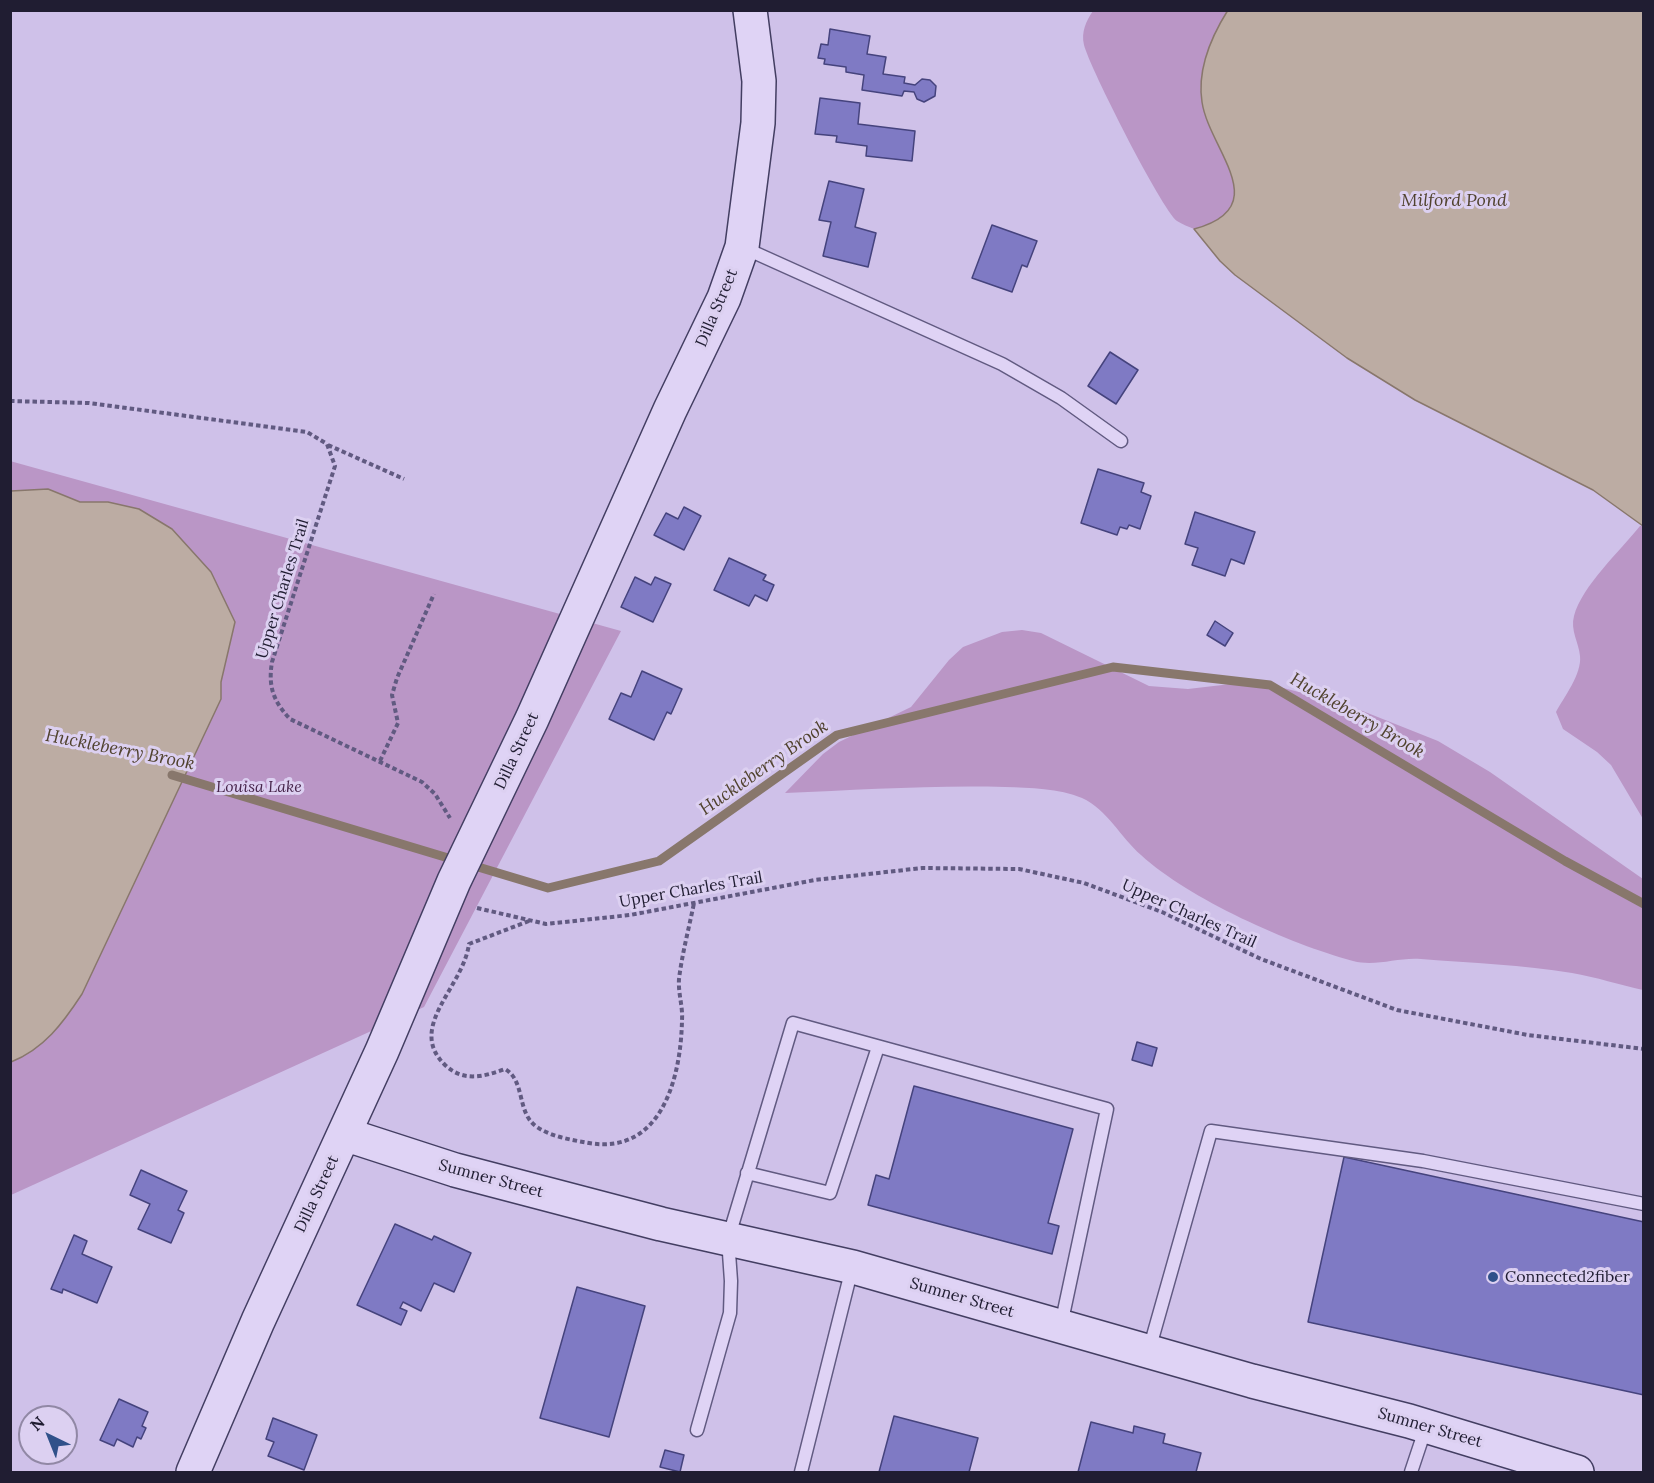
<!DOCTYPE html>
<html>
<head>
<meta charset="utf-8">
<style>
	body { margin:0 }
	#map { position:relative; width:1654px; height:1483px; overflow:hidden; background:#cfc1e9; font-family:Lora,serif }
	canvas { display:block }
	.frame { position:absolute; inset:0; border:12px solid #201d32; pointer-events:none }
	.north { position:absolute; left:18px; top:1405px; width:60px; height:60px; box-sizing:border-box; background:#dcd0f1; border:2px solid #9188a5; border-radius:50%; rotate:317deg; font-size:16px; font-weight:700; line-height:24px; text-align:center; color:#201d32 }
	.north::after { content:''; display:block; margin:auto; width:21px; height:27px; background:#30518a; clip-path:polygon(50% 0,100% 100%,50% 72%,0 100%) }
</style>
</head>
<body>
<div id="map">
<canvas width="1654" height="1483"></canvas>
<div class="frame"></div>
<div class="north">N</div>
</div>
<script>
const g = document.querySelector('canvas').getContext('2d');
g.lineJoin = 'round';
function fill(path, color) { g.fillStyle = color; g.fill(path, 'evenodd'); }
function trace(path, color, width, dash) { g.strokeStyle = color; g.lineWidth = width; g.lineCap = dash ? 'butt' : 'round'; g.setLineDash(dash || []); g.stroke(path); }
function drawText(font, color, halo, rows, align = 'center') {
  g.font = font + ' Lora,serif'; g.lineWidth = 6; g.setLineDash([]); g.textBaseline = 'middle'; g.strokeStyle = halo; g.fillStyle = color; for (const [text, x, y, turn = 0] of rows) {
    g.save(); g.translate(x, y); g.rotate((+turn || 0) * Math.PI / 180); g.textAlign = isNaN(turn) ? turn : align; if (halo) g.strokeText(text, 0, 0); g.fillText(text, 0, 0); g.restore();
  }
}
const green = new Path2D(`
	M1093 11H1228C1211 37 1197 70 1202 102 1209 150 1276 207 1194 229 1189 227 1182 224 1177 221 1161 208 1090 68 1084 45 1081 32 1086 21 1093 11Z
	M10 461 621 631 424 1007 11 1195Z
	M1640 526H1643V819L1611 765 1597 752 1563 729 1556 712C1564 697 1582 674 1580 656 1579 643 1570 630 1574 616 1582 586 1620 551 1640 526Z
	M1022 630 1041 633 1149 686 1188 689 1248 682 1268 684 1345 704 1438 741 1490 772 1643 879V990C1620 985 1596 977 1572 973 1523 965 1472 963 1421 959 1398 957 1376 967 1353 961 1290 944 1189 899 1141 855 1121 838 1107 809 1082 798 1059 788 1030 788 1005 787 932 785 858 790 785 793L823 754 839 742 911 707 949 660 963 647 1002 632Z`);
const water = new Path2D(`
	M1228 10 1643 11V526L1593 490 1415 400 1347 358 1235 275 1220 261 1194 229C1276 207 1209 150 1202 102 1197 70 1211 37 1228 10Z
	M48 489 80 502H108L139 509 172 529 211 572 235 622 221 682V699L82 994C63 1023 44 1049 11 1062V491Z`);
const stream = new Path2D(`
	M172 775 548 888 659 861 837 735 1113 667 1270 685 1565 861 1644 904`);
const building = new Path2D(`
	M830 29 870 36 867 54 886 57 883 74 905 77 904 83 915 85 922 79 930 80 936 86 935 96 924 102 917 99 914 92 904 91 902 96 862 90 864 75 846 72V67L824 64 825 59 818 58 821 44 828 45Z
	M820 98 860 103 858 124 915 131 912 161 866 156 867 146 836 142 837 136 815 134Z
	M829 181 864 189 855 227 876 233 868 267 823 256 831 222 819 220Z
	M992 225 1037 241 1027 267 1022 265 1012 292 972 278Z
	M1110 352 1138 370 1116 404 1088 386Z
	M1098 469 1144 483 1141 492 1151 496 1140 529 1129 525 1127 529 1120 527 1117 535 1081 523Z
	M684 507 701 516 684 550 654 535 666 513 678 519Z
	M1195 512 1255 532 1244 564 1231 559 1225 576 1192 565 1198 548 1185 544Z
	M729 558 766 575 763 580 774 585 767 601 755 595 749 606 714 590Z
	M635 577 651 585 655 577 671 584 653 622 621 607Z
	M1215 621 1233 633 1225 646 1207 635Z
	M642 671 682 689 671 714 667 712 654 740 609 719 621 693 631 697Z
	M1137 1042 1157 1048 1152 1066 1132 1060Z
	M914 1086 1073 1129 1048 1223 1059 1226 1052 1254 868 1205 876 1175 889 1179Z
	M1344 1157 1644 1222V1395L1308 1322Z
	M141 1170 187 1191 178 1210 184 1213 171 1243 138 1229 150 1204 130 1195Z
	M395 1224 432 1240 434 1236 471 1253 454 1292 434 1283 421 1311 403 1302 400 1308 407 1311 401 1325 357 1305Z
	M74 1235 87 1241 82 1254 112 1267 97 1303 63 1289 62 1293 51 1289Z
	M577 1287 645 1306 609 1437 540 1418Z
	M119 1399 148 1412 142 1426 146 1428 141 1439 137 1437 133 1447 117 1439 114 1446 100 1440Z
	M894 1416 978 1438 969 1472H879Z
	M273 1418 317 1435 304 1470 268 1456 274 1442 266 1439Z
	M1091 1422 1133 1433 1134 1426 1165 1434 1163 1443 1201 1453 1196 1472H1078Z
	M665 1450 684 1455 680 1472 660 1467Z`);
const path = new Path2D(`
	M10 401 89 403 307 432 327 444 335 466 272 662C268 686 273 701 290 719L422 782 435 794 450 818
	M328 445 404 479
	M380 761 398 723 392 695 397 678 434 594
	M477 908 546 924 630 915 815 880 922 868 1019 869 1084 883 1162 912 1261 959 1397 1010 1528 1035 1644 1049
	M529 921 469 944C463 988 406 1027 445 1065 463 1082 483 1077 505 1069 526 1081 516 1113 537 1127 552 1137 572 1140 589 1143 662 1155 681 1077 682 1020 683 1007 678 993 679 979 682 954 689 928 694 903`);
const lane = new Path2D(`
	M742 247 1002 364 1061 398 1121 441
	M747 1173 830 1193 878 1047
	M1149 1350 1211 1131 1423 1161 1644 1204
	M697 1430 730 1313 731 1281 728 1239 793 1023 1107 1109 1061 1325
	M801 1472 852 1268
	M1411 1472 1426 1427`);
const secondary = new Path2D(`
	M344 1134 455 1170 661 1224 853 1267 1252 1381 1409 1421 1577 1472
	M193 1472 258 1321 382 1051 454 881 532 719 670 410 724 298 742 247 758 123 759 81 750 10`);
const markers = [
	[1493,1277,6,"#30518a"]
];
const streetNames = [
	["Dilla Street",717,308,-67],
	["Upper Charles Trail",283,589,-73],
	["Dilla Street",517,751,-65],
	["Upper Charles Trail",691,890,-10],
	["Upper Charles Trail",1189,914,24],
	["Sumner Street",491,1179,15],
	["Dilla Street",317,1194,-65],
	["Sumner Street",962,1298,16],
	["Sumner Street",1430,1428,16]
];
const parkNames = [
	["Louisa Lake",259,787]
];
const poiNames = [
	["Connected2fiber",1505,1277]
];
const waterNames = [
	["Milford Pond",1454,201],
	["Huckleberry Brook",1357,716,30],
	["Huckleberry Brook",120,750,11],
	["Huckleberry Brook",764,768,-35]
];
fill(green, '#ba96c6');
fill(water, '#bcaca3');
trace(water, '#88776c', 1.5);
trace(stream, '#88776c', 9);
fill(building, '#7f7ac4');
trace(building, '#45437d', 1.5);
trace(lane, '#615a81', 15);
trace(secondary, '#433e62', 36);
trace(path, '#615a81', 4, [4.5, 3]);
trace(lane, '#dfd3f5', 12);
trace(secondary, '#dfd3f5', 33);
for (const [x, y, r, color] of markers) { const dot = new Path2D(); dot.arc(x, y, r, 0, 2 * Math.PI); g.fillStyle = color; g.fill(dot); trace(dot, '#dcd0f1', 2); }
drawText('16px', '#201d32', '#dcd0f1', streetNames);
drawText('italic 16px', '#48264c', '#dcd0f1', parkNames);
drawText('16px', '#201d32', '#dcd0f1', poiNames, 'left');
drawText('italic 18px', '#50422e', '#dcd0f1', waterNames);
</script>
</body>
</html>
